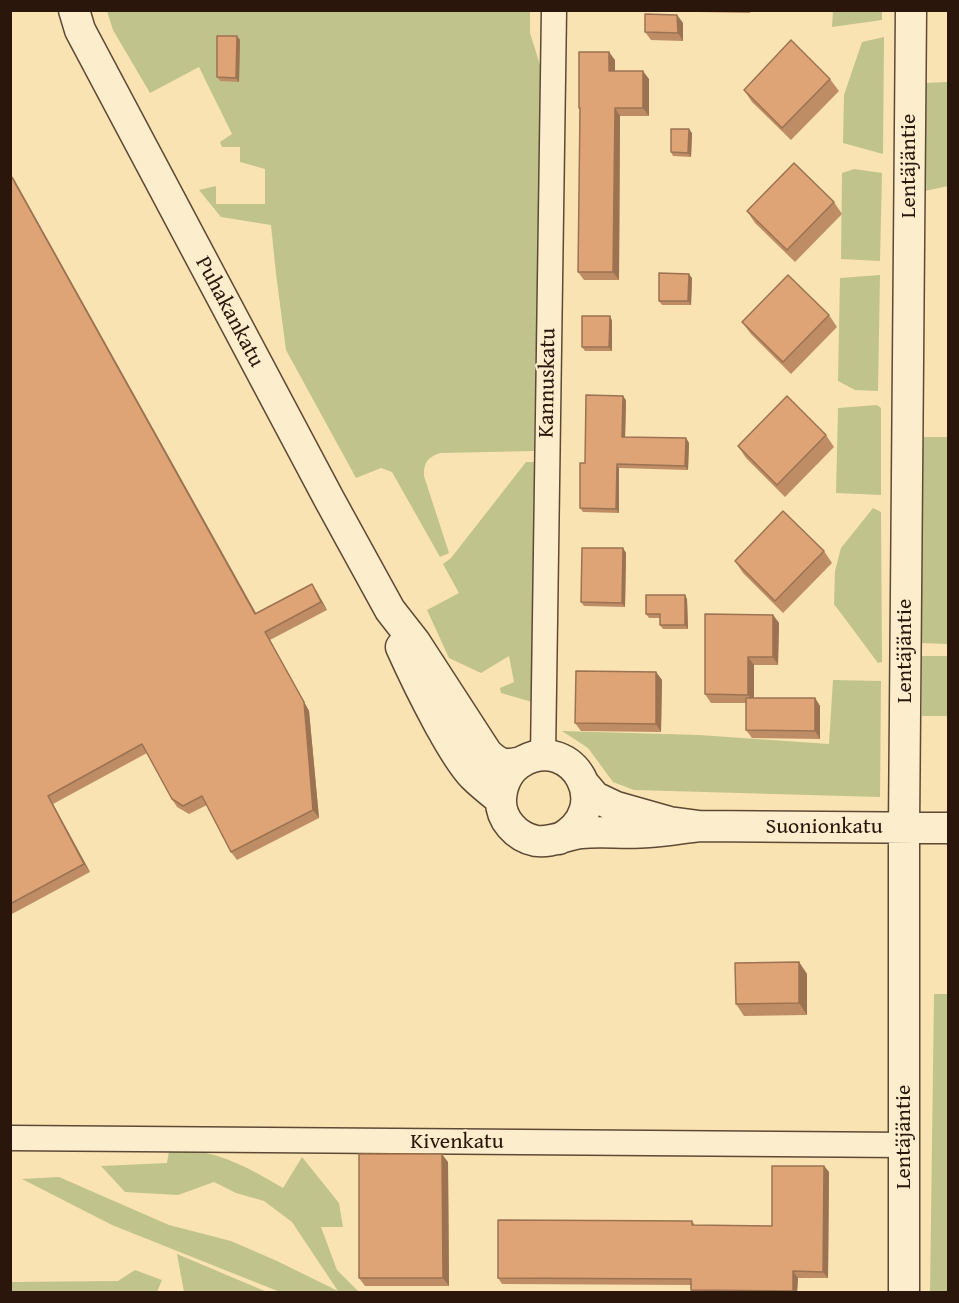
<!DOCTYPE html>
<html>
<head>
<meta charset="utf-8">
<style>
	body { margin:0 }
	#map { position:relative; width:959px; height:1303px; overflow:hidden; background:#fae3b2; font-family:"Gentium Book Plus",serif }
	canvas { display:block }
	.frame { position:absolute; inset:0; border:12px solid #2a160b; pointer-events:none }
</style>
</head>
<body>
<div id="map">
<canvas width="959" height="1303"></canvas>
<div class="frame"></div>
</div>
<script>
const g = document.querySelector('canvas').getContext('2d');
g.lineJoin = 'round';
function fill(path, color) { g.fillStyle = color; g.fill(path, 'evenodd'); }
function trace(path, color, width, dash) { g.strokeStyle = color; g.lineWidth = width; g.lineCap = dash ? 'butt' : 'round'; g.setLineDash(dash || []); g.stroke(path); }
function drawText(font, color, halo, rows, align = 'center') {
  g.font = font + ' "Gentium Book Plus",serif'; g.lineWidth = 4.5; g.setLineDash([]); g.textBaseline = 'middle'; g.strokeStyle = halo; g.fillStyle = color; for (const [text, x, y, turn = 0] of rows) {
    g.save(); g.translate(x, y); g.rotate((+turn || 0) * Math.PI / 180); g.textAlign = isNaN(turn) ? turn : align; if (halo) g.strokeText(text, 0, 0); g.fillText(text, 0, 0); g.restore();
  }
}
const green = new Path2D(`
	M107 11H530V33L541 68 534 451 440 453C427 458 424 462 424 476L449 553 440 557 392 472 381 468 356 478 286 350 276 274 271 225 221 217 199 190 216 186V204H265V169L240 162V147H222L220 142 232 134 199 67 150 93 113 30Z
	M833 11H882V20L832 27Z
	M884 37 883 154 843 143 844 95 862 42Z
	M948 82V186L925 191 924 83Z
	M854 169 882 173 880 261 841 259 842 173Z
	M880 275 878 391 855 390 838 381 840 278Z
	M877 405 881 408V495L836 493 838 408Z
	M924 437H948V644L921 643 923 444Z
	M526 462H535L532 702 501 693 500 688 514 682 509 656 481 673 449 658 427 610 459 593 443 564 451 558Z
	M873 508 881 512 882 662 878 663 834 604 835 571 841 548Z
	M922 656H948V716H922Z
	M833 680 881 681 880 797 634 790 613 782 588 748 562 731 699 735 829 744Z
	M934 994H948V1292H930Z
	M169 1151C177 1151 185 1150 193 1151 225 1154 256 1172 283 1188L302 1157 339 1203 343 1227H321L337 1270 359 1292H280L112 1225 22 1179 59 1177 169 1225 231 1241 277 1261 338 1291 292 1222 264 1201 236 1193 214 1182 178 1195 125 1192 101 1166 167 1163Z
	M177 1254 267 1292H184Z
	M135 1270 162 1280 157 1292H11V1282L118 1281Z`);
const minor = new Path2D(`
	M543 755 554 10
	M10 1138 904 1145`);
const tertiary = new Path2D(`
	M74 10 80 30 329 499 390 610 415 642 487 753C500 765 504 766 522 762
	M401 647C413 674 426 700 440 726 450 743 459 761 473 776 482 785 491 792 501 800
	M584 784 595 797 616 807 669 822 699 826 948 828
	M559 839C617 808 572 734 523 761 509 769 502 783 501 799 500 819 516 837 536 841 551 843 566 835 581 833 603 831 626 834 649 832 665 831 682 828 699 826
	M904 1292V827L911 10`);
const wall = new Path2D(`
	M697 10H751L750 13 699 12Z
	M677 15 683 23V41L651 40 645 32Z
	M237 36 240 40 239 82 220 81 217 77Z
	M615 60V71L649 79V116H620L619 280H584L578 272 580 110 579 108Z
	M830 79 839 91 791 140 752 102 744 90Z
	M692 133 691 157 673 156 671 152Z
	M10 174 256 614 312 584 317 592 327 610 270 640 309 711 319 818 237 860 231 852 207 805 189 814 177 807 172 799 147 753 53 804 90 872 10 915Z
	M834 202 842 214 795 262 755 223 747 211Z
	M692 278 691 305H662L659 301Z
	M829 315 837 327 791 374 751 334 742 322Z
	M610 316 612 321V351H585L582 347Z
	M626 400 625 437 686 438 689 443 688 470 619 468V513L583 512 580 508 585 463Z
	M826 435 834 447 785 497 746 458 738 446Z
	M623 548 626 553 625 607 584 606 581 602Z
	M824 551 832 563 783 613 743 573 735 561Z
	M687 599 688 629H663L660 625V618H649L646 614Z
	M773 615 779 623 778 665H754V698H815L820 706V739L752 738 746 730V703H711L705 694Z
	M656 672 662 680 661 732 581 731 575 723Z
	M799 962 807 974V1015L744 1016 736 1004Z
	M448 1162 449 1286H365L359 1278Z
	M824 1166 829 1172 828 1278H798L797 1293H693L691 1290V1285L502 1284 498 1278 692 1221 695 1225 772 1226Z`);
const shadedWall = new Path2D(`
	M677 15 683 23V41L678 33Z
	M237 36 240 40 239 82 236 78Z
	M609 52 615 60V79L609 71Z
	M643 71 649 79V116L643 108Z
	M615 108 620 116 619 280 613 272Z
	M689 129 692 133 691 157 688 153Z
	M10 174 14 179 261 622 255 614Z
	M689 274 692 278 691 305 688 301Z
	M610 316 612 321V351L609 347Z
	M623 396 626 400 625 441 622 437Z
	M686 438 689 443 688 470 685 466Z
	M617 464 619 468V513L616 509Z
	M623 548 626 553 625 607 622 603Z
	M312 584 317 592 327 610 321 602Z
	M685 595 687 599 688 629 685 625Z
	M773 615 779 623 778 665 773 657Z
	M265 632 270 640 309 711 319 818 313 810Z
	M748 657 754 665V703L748 695Z
	M656 672 662 680 661 732 656 724Z
	M815 698 820 706V739L815 731Z
	M48 796 53 804 90 872 84 864Z
	M799 962 807 974V1015L799 1003Z
	M442 1154 448 1162 449 1286 443 1278Z
	M824 1166 829 1172 828 1278 823 1272Z
	M793 1271 798 1278 797 1293H794L793 1291Z`);
const building = new Path2D(`
	M645 14 677 15 678 33 645 32Z
	M217 36H237L236 78 217 77Z
	M791 40 830 79 782 128 744 90Z
	M579 52H609V71H643V108H615L613 272H578L580 108H579Z
	M671 129H689L688 153 671 152Z
	M794 163 834 202 787 250 747 211Z
	M10 174 255 614 312 584 321 602 265 632 304 702 313 810 231 852 202 796 183 806 172 799 142 744 48 796 84 864 10 904Z
	M659 273 689 274 688 301H659Z
	M788 275 829 315 783 362 742 322Z
	M582 316H610L609 347H582Z
	M586 395 623 396 622 437 686 438 685 466 617 464 616 509 580 508V463H585Z
	M787 396 826 435 777 485 738 446Z
	M783 511 824 551 775 601 735 561Z
	M582 548H623L622 603 581 602Z
	M646 595H685V625H660V614H646Z
	M705 614 773 615V657H748V695L705 694Z
	M576 671 656 672V724L575 723Z
	M746 698H815V731L746 730Z
	M799 962V1003L736 1004 735 963Z
	M359 1154H442L443 1278H359Z
	M772 1166H824L823 1272 793 1271V1291L691 1290V1279L498 1278V1220L692 1221V1225L772 1226Z`);
const streetNames = [
	["Lentäjäntie",909,166,-90],
	["Puhakankatu",229,312,62],
	["Kannuskatu",548,383,-89],
	["Lentäjäntie",905,651,-90],
	["Suonionkatu",824,827],
	["Lentäjäntie",904,1137,-90],
	["Kivenkatu",457,1142]
];
fill(green, '#c0c38b');
trace(minor, '#5e4935', 27);
trace(tertiary, '#5e4935', 33);
trace(minor, '#fcedcd', 24);
trace(tertiary, '#fcedcd', 30);
fill(wall, '#bf8d65');
fill(shadedWall, '#9b7353');
fill(building, '#dea476');
trace(building, '#9b7353', 1.5);
drawText('22px', '#2a160b', '#fcedcd', streetNames);
</script>
</body>
</html>
